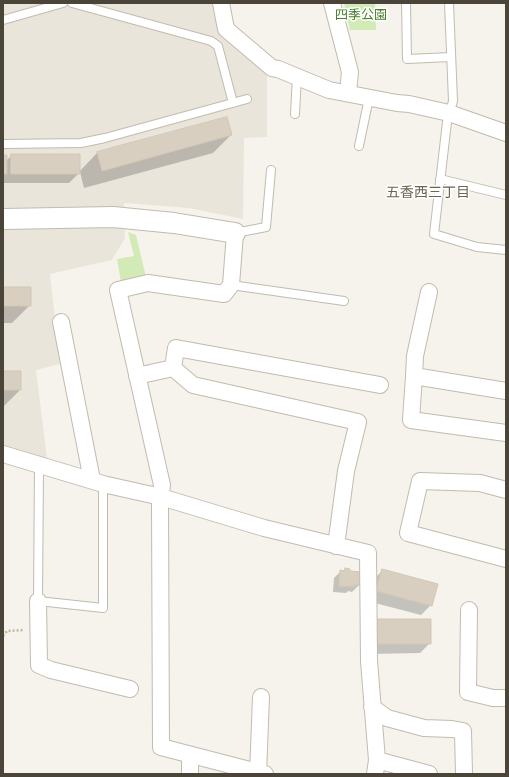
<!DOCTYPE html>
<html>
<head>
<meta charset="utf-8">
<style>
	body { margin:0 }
	#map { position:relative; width:509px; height:777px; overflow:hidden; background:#f6f3ec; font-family:Overpass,sans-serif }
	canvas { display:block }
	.frame { position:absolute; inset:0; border:4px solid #4b4439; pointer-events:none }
</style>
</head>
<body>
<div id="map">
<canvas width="509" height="777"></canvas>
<div class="frame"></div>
</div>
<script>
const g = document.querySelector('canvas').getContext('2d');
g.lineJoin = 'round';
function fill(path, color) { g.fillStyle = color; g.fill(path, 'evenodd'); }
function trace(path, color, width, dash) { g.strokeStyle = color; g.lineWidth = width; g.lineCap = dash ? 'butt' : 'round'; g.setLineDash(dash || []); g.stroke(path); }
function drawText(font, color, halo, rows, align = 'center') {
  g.font = font + ' Overpass,"Noto Sans JP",sans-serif'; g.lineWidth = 3; g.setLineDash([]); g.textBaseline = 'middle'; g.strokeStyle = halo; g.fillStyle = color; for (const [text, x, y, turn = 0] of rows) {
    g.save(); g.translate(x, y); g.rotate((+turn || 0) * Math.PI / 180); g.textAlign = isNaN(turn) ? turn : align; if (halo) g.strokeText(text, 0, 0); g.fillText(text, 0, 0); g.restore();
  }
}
const residential = new Path2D(`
	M3 3H213L220 35 267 73V137L244 138 243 219 189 208 124 203 125 238 112 260 50 274 60 364 36 370 47 459 3 448Z`);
const green = new Path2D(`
	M344 3H375L376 30H350Z
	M128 232 136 235 146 277 121 282 117 259 134 256Z`);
const shadow = new Path2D(`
	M226 118 231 135 213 153 84 188 80 172 69 183H3V156L6 161 12 155 79 172 97 153Z
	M3 288 30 305 12 323H3Z
	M3 372 20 390 3 407Z
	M345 569 359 585 352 592 348 591 346 593 333 592 334 578 341 571 343 572Z
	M383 570 431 605 421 615 367 601 373 580Z
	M378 620 430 643 420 653 368 654V630Z`);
const building = new Path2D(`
	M227 117 232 135 102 171 97 152Z
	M11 154H80V174H11Z
	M3 155H7V174H3Z
	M3 287H31V306H3Z
	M3 371H21V390H3Z
	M345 568 350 569V571L361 572 360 585H354V587L339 586 340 570 345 571Z
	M382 569 438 584 432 606 376 591Z
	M377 619H431V644H377Z`);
const path = new Path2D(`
	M3 636 7 631 24 630`);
const service = new Path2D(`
	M72 3 211 41 218 46 233 103
	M406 3 407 59 451 57
	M449 3 453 101 447 122 434 234 477 247 506 250
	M3 20 63 3
	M295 114 297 76
	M3 144 81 143 105 138 247 99
	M359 146 369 98
	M440 179 506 195
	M235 233 266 227 271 170
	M231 285 344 301
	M39 465 38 601 103 608V484`);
const minor = new Path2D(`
	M221 3 226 29 272 68 278 69 329 90 397 103 409 104 449 113 506 133
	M332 3 350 72 348 93
	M235 233 231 285 224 294 148 283 118 290 162 485 160 504 161 747 265 774
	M429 292 415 356 414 376 506 391
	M61 322 92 480
	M173 368 193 385 358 422 346 471 336 546
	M137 376 173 368 176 348 380 385
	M414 376 411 420 506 433
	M3 454 103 484 161 497 264 528 368 553 369 661 377 760 375 774
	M506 490 480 483 420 481 408 533 506 559
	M38 601 39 665 51 670 130 689
	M469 610 468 692 493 698H506
	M372 707 387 718 424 728 452 729 463 731 464 774
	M190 755V774
	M377 760 429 774
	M258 774 261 697`);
const tertiary = new Path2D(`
	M3 219 113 217 174 223 235 233`);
const parkNames = [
	["四季公園",361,16]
];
const neighbourhoodNames = [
	["五香西三丁目",428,194]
];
fill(residential, '#eae5da');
fill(green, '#d2eab5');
fill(shadow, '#0003');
fill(building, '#d8cfc1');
trace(building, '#d3c7b4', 1);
trace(service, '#c2bbae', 10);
trace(minor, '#c2bbae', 18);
trace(tertiary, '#c2bbae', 22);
trace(path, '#c4b79f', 2.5, [2, 2]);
trace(service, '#fff', 8);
trace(minor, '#fff', 16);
trace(tertiary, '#fff', 20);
drawText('13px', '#4a7f2a', '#fff', parkNames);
drawText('14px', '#6e6250', '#fff', neighbourhoodNames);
</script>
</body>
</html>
